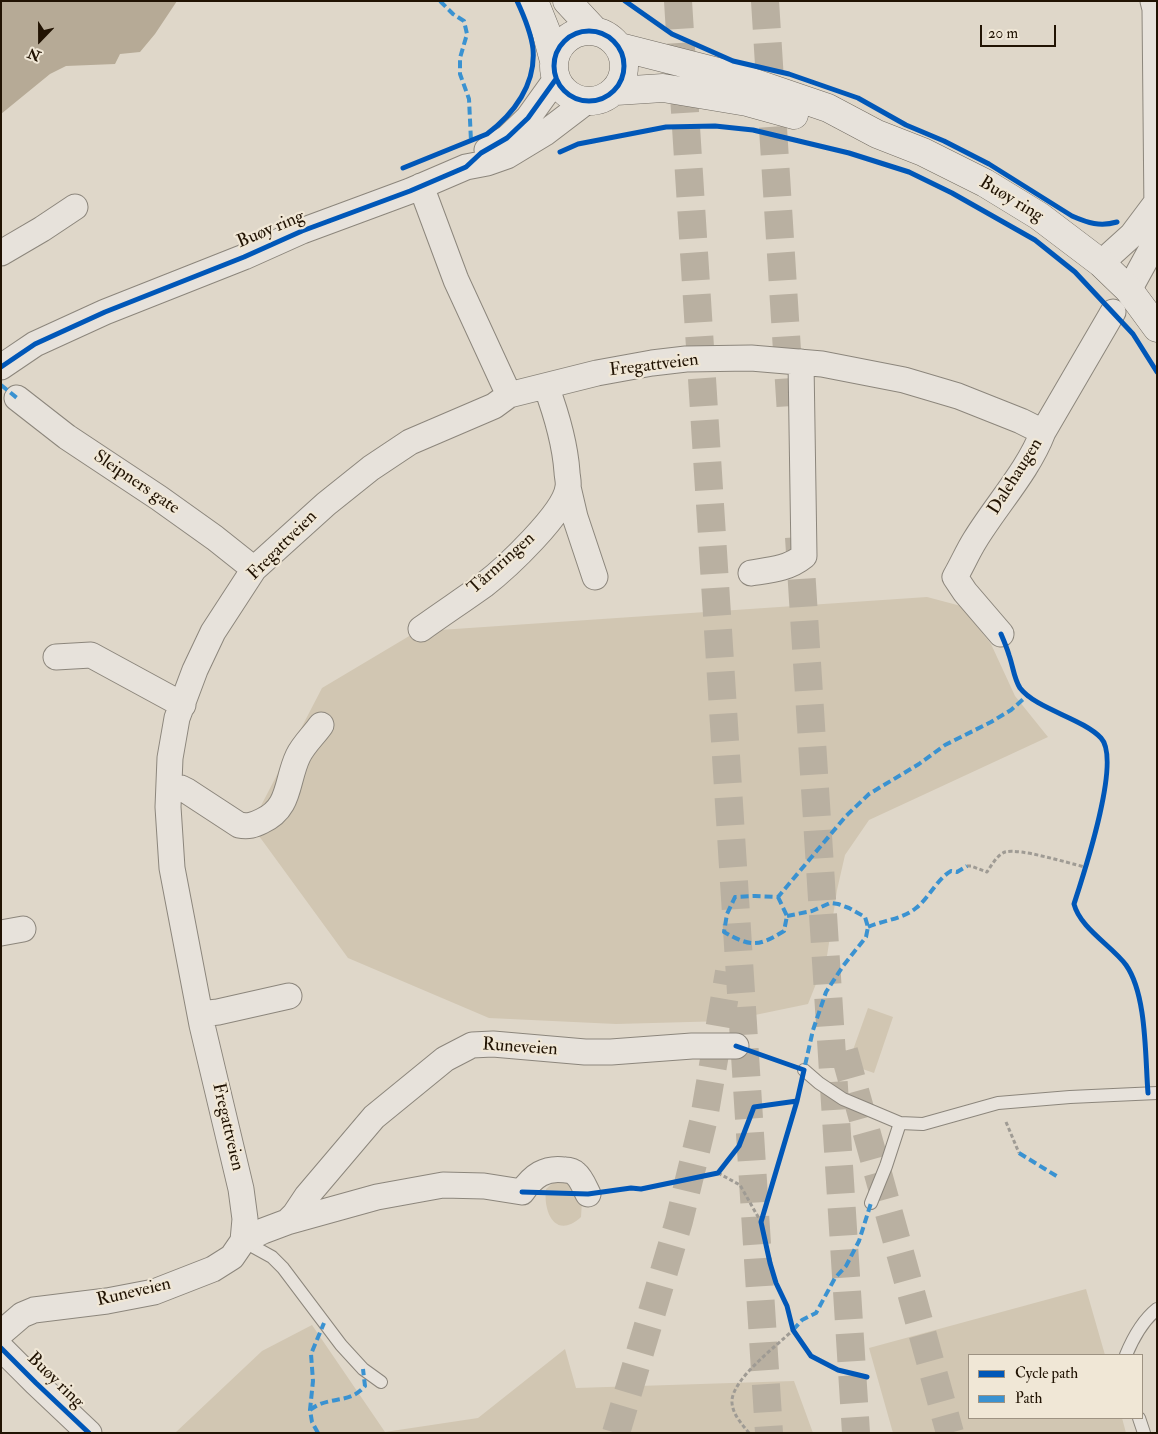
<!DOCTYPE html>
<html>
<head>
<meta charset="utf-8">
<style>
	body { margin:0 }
	#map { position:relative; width:1158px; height:1434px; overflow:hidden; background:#dfd7c9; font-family:"IM FELL Double Pica",serif }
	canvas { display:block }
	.frame { position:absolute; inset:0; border:2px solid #211303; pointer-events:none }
	.legend { position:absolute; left:968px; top:1354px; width:175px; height:65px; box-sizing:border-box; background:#f0e7d6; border:1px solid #9d9282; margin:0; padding:6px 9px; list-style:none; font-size:15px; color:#211303 }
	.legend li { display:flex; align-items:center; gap:10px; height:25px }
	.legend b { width:25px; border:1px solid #9d9282 }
	.north { position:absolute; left:15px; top:15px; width:50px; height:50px; -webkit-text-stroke:4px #f0e7d6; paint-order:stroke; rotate:202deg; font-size:14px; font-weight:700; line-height:20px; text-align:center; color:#211303 }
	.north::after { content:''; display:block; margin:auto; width:18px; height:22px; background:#211303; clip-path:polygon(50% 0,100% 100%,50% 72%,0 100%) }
	.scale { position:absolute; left:980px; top:25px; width:76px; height:22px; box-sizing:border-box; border:2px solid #211303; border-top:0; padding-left:6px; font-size:15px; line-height:18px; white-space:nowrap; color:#211303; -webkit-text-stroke:4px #f0e7d6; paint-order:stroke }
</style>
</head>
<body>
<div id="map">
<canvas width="1158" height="1434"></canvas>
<div class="frame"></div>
<ul class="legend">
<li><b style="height:6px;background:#0057b8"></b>Cycle path</li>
<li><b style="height:6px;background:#3a92d1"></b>Path</li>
</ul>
<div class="north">N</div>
<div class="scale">20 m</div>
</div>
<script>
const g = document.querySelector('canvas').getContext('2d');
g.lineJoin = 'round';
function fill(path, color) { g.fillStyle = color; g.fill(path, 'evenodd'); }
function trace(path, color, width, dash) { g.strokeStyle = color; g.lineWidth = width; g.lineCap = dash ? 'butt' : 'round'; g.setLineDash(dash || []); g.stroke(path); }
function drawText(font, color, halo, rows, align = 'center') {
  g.font = font + ' "IM FELL Double Pica",serif'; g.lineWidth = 4.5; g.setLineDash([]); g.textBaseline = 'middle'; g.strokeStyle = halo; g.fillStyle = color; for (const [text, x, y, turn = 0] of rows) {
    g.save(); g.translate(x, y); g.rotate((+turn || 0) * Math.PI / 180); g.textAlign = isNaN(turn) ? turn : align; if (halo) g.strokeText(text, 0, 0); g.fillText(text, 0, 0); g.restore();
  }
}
const green = new Path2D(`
	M927 597 961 606 991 644 1015 696 1048 737 869 820 845 855 837 890 827 956 808 1004 726 1021 616 1024 489 1018 348 958 251 825 322 688 421 629 425 631Z
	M868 1008 893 1017 874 1073 848 1064Z
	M561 1179 571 1181 582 1201 581 1217C556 1240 543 1213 546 1189L554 1182Z
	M1086 1289 1105 1355H969V1418H1122L1126 1433H893L869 1348Z
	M312 1325 385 1432 478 1418 565 1349 576 1388 794 1381 813 1433H175L262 1351Z`);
const water = new Path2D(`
	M1 1H177L155 34 140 52 120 54 115 64 66 66 50 74 1 114Z`);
const highwayTunnel = new Path2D(`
	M678 1 769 1433
	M765 1 791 414
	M799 537 856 1433
	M844 1051 950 1433
	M616 1433 679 1221 704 1118 729 972`);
const path = new Path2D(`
	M967 866H971L987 872C991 866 997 855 1005 852 1020 848 1068 863 1085 867
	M1006 1122 1019 1153
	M718 1173 740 1185 761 1222
	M749 1433C742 1424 733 1415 732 1403 730 1380 778 1345 793 1330`);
const lane = new Path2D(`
	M804 1070 819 1083 843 1099 900 1123 886 1166 871 1203
	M900 1123 923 1124 998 1103 1070 1097 1157 1093
	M243 1241 272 1257 283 1268 341 1345 363 1369 381 1382
	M1126 1355C1133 1338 1142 1321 1157 1309
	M1139 1418 1144 1433`);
const street = new Path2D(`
	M1153 1 1155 9 1157 214
	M487 150 507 138 528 118 556 79
	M421 186 456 280 509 395 597 373 652 363 686 359 751 358 822 364 904 380 958 396 1021 421 1043 432
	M1 253 42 229 75 207
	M1101 263 1132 235 1156 203
	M1129 290 1152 248 1157 226
	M1 367 35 344 105 312 244 257 302 231 410 191 466 167 487 163 507 156 545 133 587 101
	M17 398 67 437 159 498 215 538 254 569
	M568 487 575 517 595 577
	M751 573C770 570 788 569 804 556L801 362
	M421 629C442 614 463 600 484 585 506 568 565 513 568 487 569 482 567 476 567 472 565 443 556 413 546 386
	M1001 634 965 592 955 577C962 565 968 551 975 540 997 504 1028 471 1043 432L1113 312
	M56 657 91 655 183 705
	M169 788H181L187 791 239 825C248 827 254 825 262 821 291 808 286 781 298 756 303 745 314 735 321 725
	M1 933 23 929
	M200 1014 218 1012 289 996
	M287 1222 295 1214 307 1196 374 1117 445 1059 472 1045 493 1044 585 1052H611L692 1046H736
	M243 1241 245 1219 241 1189 202 1025 172 868 168 807 170 758 177 718 195 670 213 632 254 569 326 504 371 468 410 442 494 406 509 395
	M1 1333 22 1315 34 1310 107 1301 154 1292 213 1269 232 1257 243 1241 263 1231 287 1222 377 1197 443 1185 484 1186 522 1192C533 1176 545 1167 565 1170 568 1170 573 1171 576 1174 581 1178 585 1188 588 1194
	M1 1348 36 1383 89 1433`);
const secondary = new Path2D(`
	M534 1 546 31 554 61
	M567 1 595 31
	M554 66a35 35 0 1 1 70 0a35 35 0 1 1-70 0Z
	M620 47 734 76 828 108 877 134 923 152 985 183 1039 216 1101 263 1129 290 1157 328
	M616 91 663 88 747 102 794 115`);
const quiet = new Path2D(`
	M440 1 453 14 464 21 467 34 460 58V74L469 99 471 141
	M1 385 17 398
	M778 897 787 916 784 931C758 947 751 947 724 932L727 914 735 897 755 896 778 897 846 816 869 794 919 764 945 745 991 722 1011 710 1028 695
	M787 916 812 911 830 903 838 904 849 908 865 917 868 927 866 937 843 966 826 992 813 1030 804 1070
	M868 927C884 920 903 919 916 908 929 898 937 879 951 871L957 872 967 866
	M1019 1153 1058 1177
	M793 1330 802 1320 816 1313 835 1278 846 1266 859 1241 871 1203
	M310 1410C329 1395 349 1405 365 1386L363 1369
	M318 1433 312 1422 310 1410 313 1381 311 1354 324 1323`);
const cycleway = new Path2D(`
	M625 1 672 34 733 61 789 74 858 98 906 125 944 141 989 164 1072 216C1088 223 1100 227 1117 222
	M554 66a35 35 0 1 1 70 0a35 35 0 1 1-70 0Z
	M560 152 578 144 666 127 715 126 753 130 849 153 909 172 952 193 1035 240 1075 272 1133 334 1157 372
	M403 168 487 134C514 114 536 84 533 49 531 32 524 16 517 1
	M1 367 35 344 105 312 244 257 302 231 410 191 466 167 481 153 507 138 528 118 556 79
	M1001 634C1004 641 1007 648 1009 655 1013 666 1014 679 1020 688 1036 709 1082 718 1101 738 1122 760 1083 876 1074 904 1080 928 1112 946 1126 965 1147 995 1145 1056 1148 1093
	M797 1101 761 1222 770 1263 776 1283 787 1306 793 1330 811 1356 838 1370 867 1377
	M522 1192 588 1194 631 1188 641 1189 718 1173 739 1146 754 1107 797 1101 804 1070 736 1046
	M1 1348 36 1383 89 1433`);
const streetNames = [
	["Buøy ring",1011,200,31],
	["Buøy ring",271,230,-23],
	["Fregattveien",654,366,-7],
	["Dalehaugen",1016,477,-58],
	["Sleipners gate",136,483,34],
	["Fregattveien",283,546,-45],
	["Tårnringen",502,564,-42],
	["Runeveien",520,1048,4],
	["Fregattveien",227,1127,77],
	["Runeveien",134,1293,-13],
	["Buøy ring",55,1381,44]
];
fill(green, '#d1c6b2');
fill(water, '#b6aa96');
trace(highwayTunnel, '#b9b0a1', 28, [28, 14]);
trace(lane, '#8c867c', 14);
trace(street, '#8c867c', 27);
trace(secondary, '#716b62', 29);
trace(path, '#9f9b94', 3, [4, 2.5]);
trace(lane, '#e7e2db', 12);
trace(street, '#e7e2db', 25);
trace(secondary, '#e7e2db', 28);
trace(quiet, '#3a92d1', 4, [8, 4]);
trace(cycleway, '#0057b8', 5);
drawText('18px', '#211303', '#f0e7d6', streetNames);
</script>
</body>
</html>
